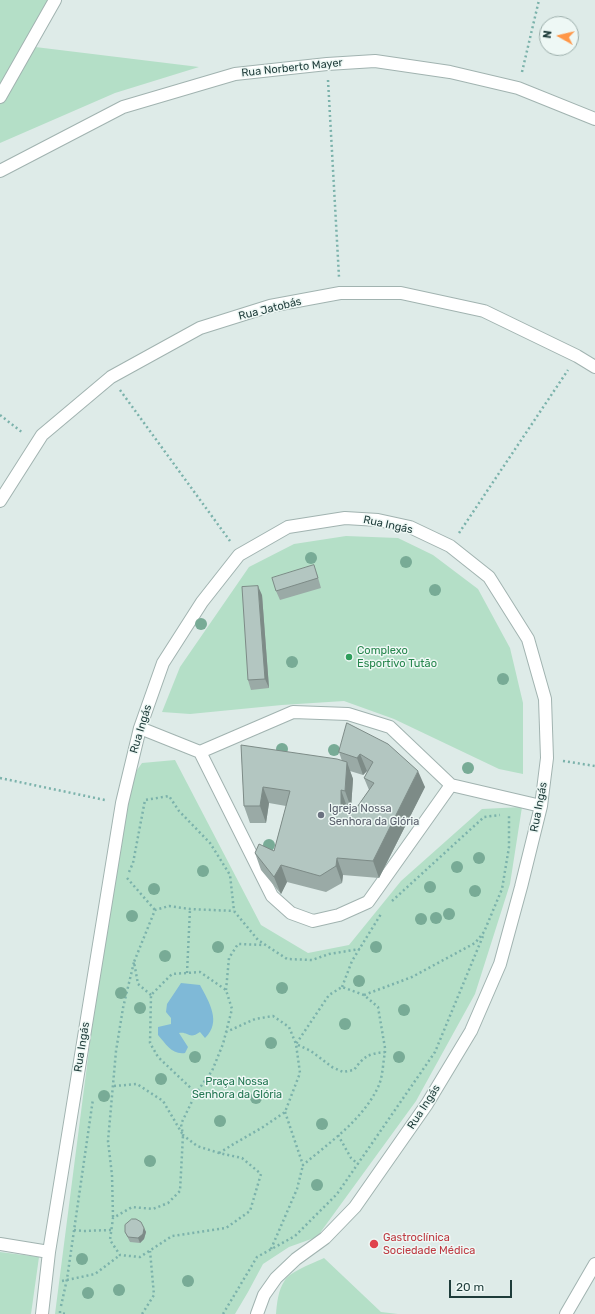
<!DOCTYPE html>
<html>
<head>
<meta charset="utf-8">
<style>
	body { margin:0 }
	#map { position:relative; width:595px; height:1314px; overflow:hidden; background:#deebe8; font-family:Rubik,sans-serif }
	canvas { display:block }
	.north { position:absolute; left:539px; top:16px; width:40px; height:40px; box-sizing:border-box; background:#eef8f5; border:1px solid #9badaa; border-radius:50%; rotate:278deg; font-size:11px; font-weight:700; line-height:16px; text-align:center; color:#1e3c3a }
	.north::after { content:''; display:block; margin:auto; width:14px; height:18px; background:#ff9748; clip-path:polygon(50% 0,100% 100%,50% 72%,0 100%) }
	.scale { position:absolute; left:449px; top:1280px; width:63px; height:18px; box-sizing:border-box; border:2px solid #1e3c3a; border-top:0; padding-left:5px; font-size:12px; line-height:14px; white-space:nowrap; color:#1e3c3a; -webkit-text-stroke:3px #eef8f5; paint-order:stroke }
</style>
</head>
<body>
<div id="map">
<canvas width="595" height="1314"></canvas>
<div class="north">N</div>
<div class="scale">20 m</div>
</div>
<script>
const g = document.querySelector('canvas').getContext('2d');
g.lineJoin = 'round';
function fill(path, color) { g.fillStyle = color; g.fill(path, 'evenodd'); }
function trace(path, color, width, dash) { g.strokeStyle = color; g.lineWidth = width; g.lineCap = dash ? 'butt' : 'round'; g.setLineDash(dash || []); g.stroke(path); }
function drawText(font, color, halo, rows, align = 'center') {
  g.font = font + ' Rubik,sans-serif'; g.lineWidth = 3; g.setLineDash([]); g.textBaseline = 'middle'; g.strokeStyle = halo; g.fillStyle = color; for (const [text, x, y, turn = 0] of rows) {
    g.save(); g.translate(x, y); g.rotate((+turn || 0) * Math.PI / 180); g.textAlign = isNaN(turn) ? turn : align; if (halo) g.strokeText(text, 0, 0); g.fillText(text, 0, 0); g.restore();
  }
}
const green = new Path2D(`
	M0 0H51L27 46 199 67 115 93 0 143Z
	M346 536 398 538 433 555 478 589 510 648 523 703V774L499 769 394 719 344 701 282 705 190 714 162 712 180 667 249 567 294 544Z
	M175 760 261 925 308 953 349 945 401 881 482 809 522 807 510 884 475 994 416 1101 317 1237 289 1247 263 1264 248 1292 235 1314H55L98 980 132 777 142 763Z
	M0 1252 39 1257 31 1314H0Z
	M324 1258 381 1312 398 1314H276C277 1303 278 1290 285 1280 291 1271 314 1263 324 1258Z`);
const water = new Path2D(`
	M181 983 200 985C209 1002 222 1022 205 1038L200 1032C189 1040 188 1031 179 1033L188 1047 185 1053C172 1055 166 1044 158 1035V1027L171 1024V1018L166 1012 167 1004Z`);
const path = new Path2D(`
	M522 72 539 0
	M328 80 339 277
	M120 390 230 541
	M0 415 23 433
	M459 533 568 370
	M563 761 595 766
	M0 778 105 800
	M129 872 133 863 145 800 169 796 179 811 210 843 230 875 234 911 258 940 287 959 312 960 329 954 360 949
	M127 878 155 910
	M392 901 484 817 500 815
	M187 973 190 909
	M342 987 352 961 381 914
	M226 990 229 958 238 944 264 945
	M151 995 138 984 134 962 155 910 169 906 190 909 234 911
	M364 995 412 977 462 950 475 943 484 932 502 889 509 847V816
	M114 1086 137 1084 163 1101 183 1135 180 1191 168 1203 153 1209 132 1207 113 1218 110 1240 120 1255 140 1257 172 1236 226 1228 250 1211 261 1174 242 1158 219 1153 197 1146 183 1135 181 1124 196 1093 212 1071 223 1044 232 1009 226 990 200 972 172 974 151 995 150 1043 158 1057 196 1093
	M285 1112 303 1165C330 1142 364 1119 379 1085 383 1075 383 1062 385 1052V1048L378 1007 364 995 342 987 329 995 296 1044 311 1051 332 1067 343 1072 354 1070C364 1056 368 1054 385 1052
	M338 1135 351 1158 358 1164
	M219 1153 237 1142 263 1127 285 1112 300 1073 296 1044 289 1027 273 1016 255 1019 226 1032
	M113 1217 112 1175 108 1141 116 1051 123 1008 134 962
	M74 1230 83 1231 111 1230
	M271 1249 297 1189 303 1165
	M62 1281 95 1274 120 1255
	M61 1306 67 1279 93 1099
	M60 1311V1313L67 1314
	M142 1314 154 1295 150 1251
	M223 1314 257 1257 295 1236 337 1194 435 1052 483 936`);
const minor = new Path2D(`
	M0 97 55 0
	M0 171 123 107 235 74 327 64 375 61 450 72 518 88 595 119
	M0 501 42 435 111 377 200 328 270 306 340 293H401L484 311 577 356 595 367
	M140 728 200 752 293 712 348 714 390 727 451 785 541 806
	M200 752 272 896 291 913 313 921 339 915 368 902 451 785
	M0 1244 49 1252
	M42 1314 49 1252 122 803 140 728 163 663 202 602 239 555 288 527 345 518 378 520 410 527 450 546 489 577 528 639 545 699 547 758 541 806 521 887 500 964 471 1031 427 1104 355 1207 325 1238 296 1259 276 1278 264 1295 257 1314
	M566 1314 595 1264`);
const trees = [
	[311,558],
	[406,562],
	[435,590],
	[201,624],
	[292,662],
	[503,679],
	[282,749],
	[334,750],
	[468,768],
	[269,845],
	[479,858],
	[457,867],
	[203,871],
	[430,887],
	[154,889],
	[475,891],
	[449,914],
	[132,916],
	[436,918],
	[421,919],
	[218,947],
	[376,947],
	[165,956],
	[359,981],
	[282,988],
	[121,993],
	[140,1008],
	[404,1010],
	[345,1024],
	[271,1043],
	[195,1057],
	[399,1057],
	[161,1079],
	[104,1096],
	[256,1098],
	[220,1121],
	[322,1124],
	[150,1161],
	[317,1185],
	[82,1259],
	[188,1281],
	[119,1290],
	[88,1293]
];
const wall = new Path2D(`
	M317 574 321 588 280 600 276 591Z
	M262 595 269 688 251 690 248 680Z
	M347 723 425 787 379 878 343 875 342 883 326 892 287 882 281 894 261 870 255 853 274 851 286 806 269 803 266 823H250L244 806 241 745 342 761 339 752ZM350 771 363 775 367 771V772L364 778 369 790 355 810 347 808V807L351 808 353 779Z
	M144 1228 146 1232 144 1239 140 1243 130 1242 125 1232Z`);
const shadedWall = new Path2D(`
	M258 586 262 595 269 688 265 679Z
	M360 754 367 771 363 775 357 758Z
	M347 762 353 779 351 808 345 791Z
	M418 771 425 787 379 878 373 861Z
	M263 787 269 803 266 823 260 806Z
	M341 790 347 807V824L341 807Z
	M337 858 343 875 342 883 336 866Z
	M281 865 287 882 281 894 274 877Z
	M144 1228 146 1232 144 1239 140 1243 138 1238Z`);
const building = new Path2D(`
	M314 565 318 578 276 591 272 578Z
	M258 586 265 679 248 680 242 587Z
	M347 723 388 744 418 771 373 861 337 858 336 866 320 876 281 865 274 877 255 853 259 844 274 851 290 791 263 787 260 806H244L241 745 337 759 347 762 345 791 341 790V807L355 810 374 783 364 778 373 762 360 754 357 758 339 752Z
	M132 1219H136L141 1222 144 1228 143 1234 138 1238 128 1237 125 1232V1225Z`);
const markers = [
	[349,657,4,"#2e9e5b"],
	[321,815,4,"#6b7280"],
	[374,1244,5,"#e0444e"]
];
const streetNames = [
	["Rua Norberto Mayer",292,68,-6],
	["Rua Jatobás",270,309,-14],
	["Rua Ingás",388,525,12],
	["Rua Ingás",141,729,-73],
	["Rua Ingás",539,807,-79],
	["Rua Ingás",82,1047,-81],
	["Rua Ingás",424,1107,-57]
];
const leisureNames = [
	["Complexo",357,651],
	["Esportivo Tutão",357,664]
];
const worshipNames = [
	["Igreja Nossa",329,809],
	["Senhora da Glória",329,822]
];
const parkNames = [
	["Praça Nossa",237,1082],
	["Senhora da Glória",237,1095]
];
const healthNames = [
	["Gastroclínica",383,1238],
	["Sociedade Médica",383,1251]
];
fill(green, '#b4dfc7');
fill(water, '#7fb9d7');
trace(minor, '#a1b3b0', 14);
trace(path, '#7bb2ab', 2.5, [2, 3]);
trace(minor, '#fff', 12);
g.fillStyle = '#78ab96';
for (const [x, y] of trees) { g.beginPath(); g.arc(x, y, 6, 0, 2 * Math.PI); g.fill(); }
fill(wall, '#9aaaa6');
fill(shadedWall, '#7d8b87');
fill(building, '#b3c6c1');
trace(building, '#7d8b87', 1);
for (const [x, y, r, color] of markers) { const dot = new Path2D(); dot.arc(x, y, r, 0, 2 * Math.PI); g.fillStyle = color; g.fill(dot); trace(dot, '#eef8f5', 1.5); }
drawText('11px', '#1e3c3a', '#eef8f5', streetNames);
drawText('11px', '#27864d', '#eef8f5', leisureNames, 'left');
drawText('11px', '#5b616d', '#eef8f5', worshipNames, 'left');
drawText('11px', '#247753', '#eef8f5', parkNames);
drawText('11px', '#be3a42', '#eef8f5', healthNames, 'left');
</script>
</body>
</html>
